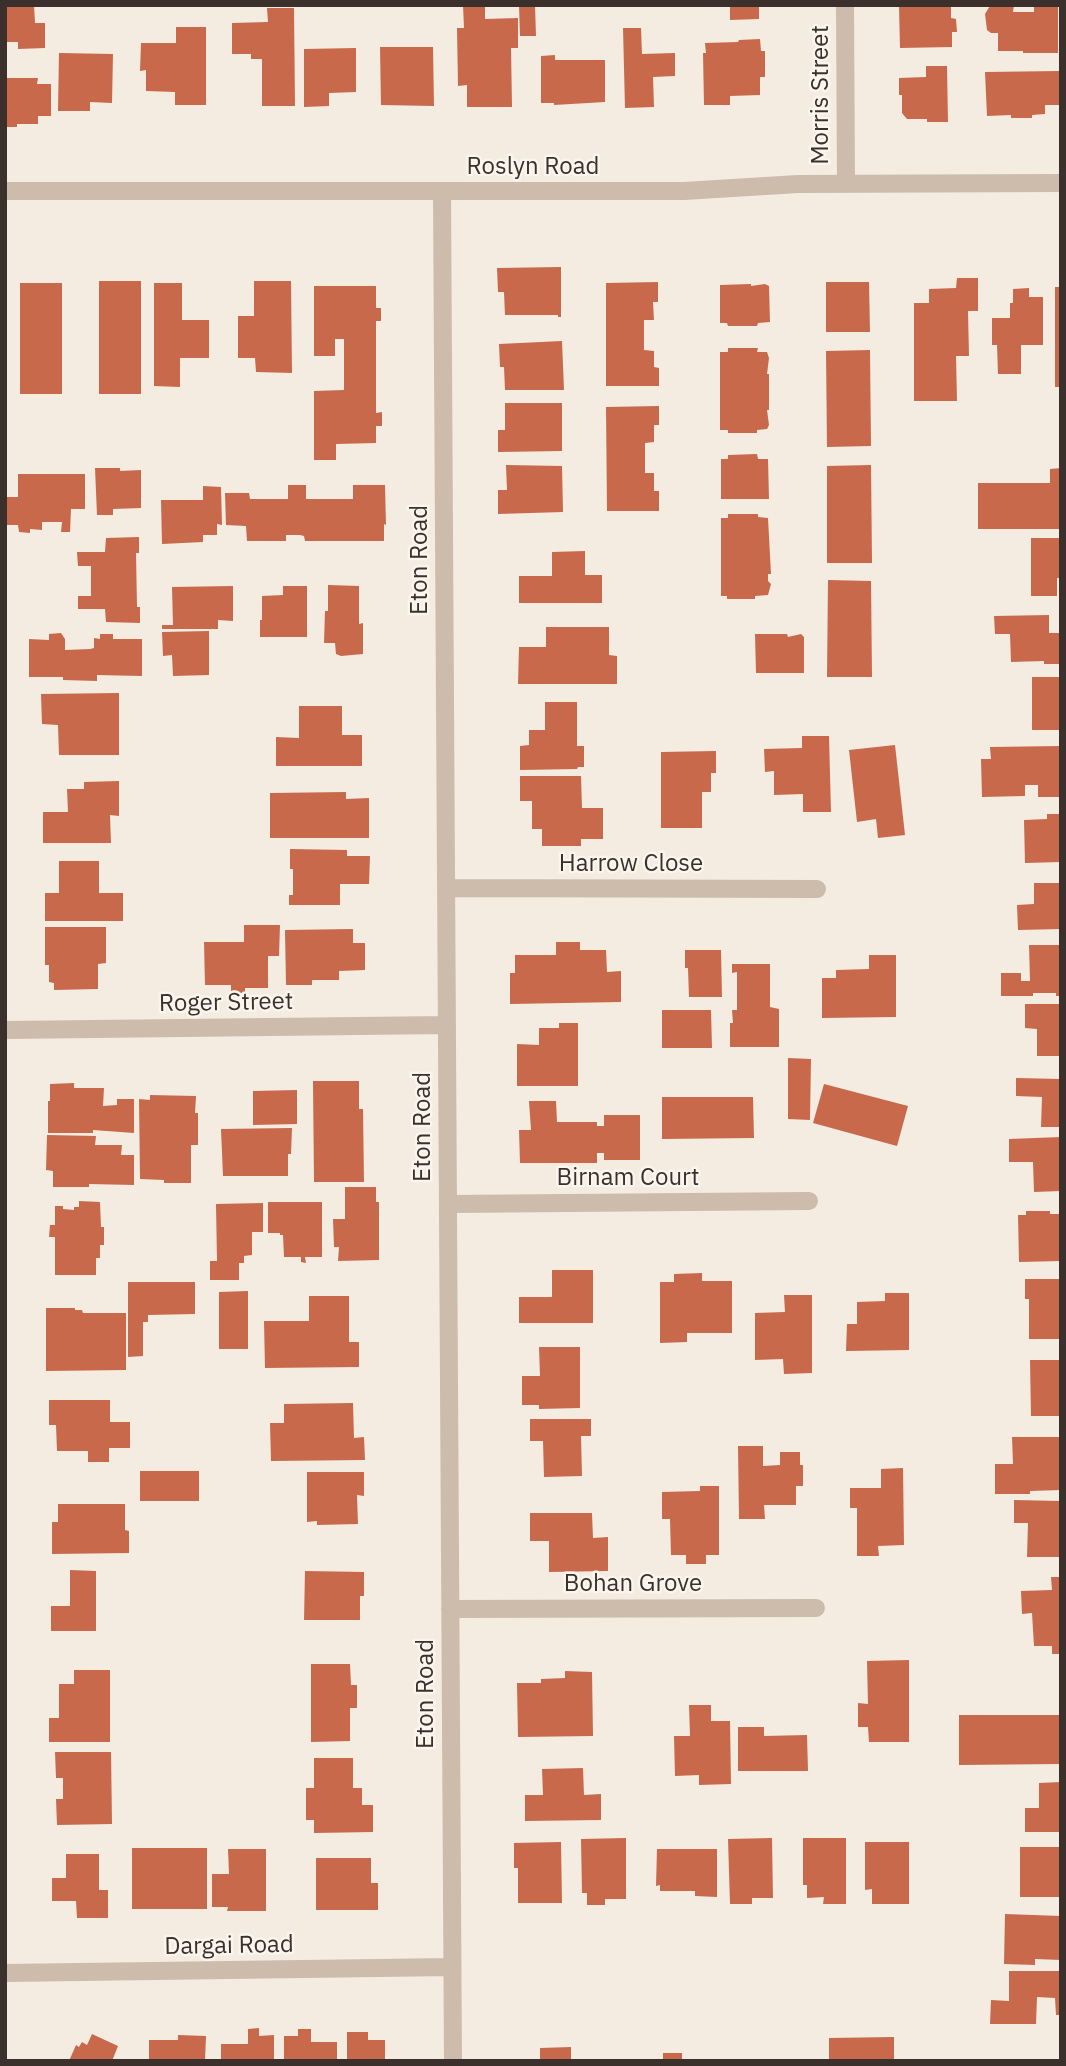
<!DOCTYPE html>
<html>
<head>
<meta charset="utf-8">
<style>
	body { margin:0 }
	#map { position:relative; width:1066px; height:2066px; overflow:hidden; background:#f4ebe1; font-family:"IBM Plex Sans",sans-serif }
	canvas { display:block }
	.frame { position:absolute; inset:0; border:7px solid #3b302b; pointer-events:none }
</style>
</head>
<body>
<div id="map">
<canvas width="1066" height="2066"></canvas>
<div class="frame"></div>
</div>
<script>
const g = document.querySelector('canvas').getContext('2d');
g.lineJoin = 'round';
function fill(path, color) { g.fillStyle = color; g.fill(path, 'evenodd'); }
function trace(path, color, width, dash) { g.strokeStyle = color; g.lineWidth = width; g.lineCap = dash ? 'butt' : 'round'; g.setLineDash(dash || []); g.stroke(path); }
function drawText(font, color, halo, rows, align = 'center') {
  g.font = font + ' "IBM Plex Sans",sans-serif'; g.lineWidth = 5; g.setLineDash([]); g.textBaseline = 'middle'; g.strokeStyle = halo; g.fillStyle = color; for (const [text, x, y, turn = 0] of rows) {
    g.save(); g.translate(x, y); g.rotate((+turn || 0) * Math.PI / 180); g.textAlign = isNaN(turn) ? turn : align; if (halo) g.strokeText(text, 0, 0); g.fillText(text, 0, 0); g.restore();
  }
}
const building = new Path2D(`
	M5 5H34L35 23H45V48L18 49V42H5Z
	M463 5H485V19L518 18V48H511L512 107H467V85L458 86 457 28H464Z
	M519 5H535L536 36H520Z
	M730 5H759V19L730 20Z
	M951 5V18L956 19 957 32H952V47L900 48 899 6Z
	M1014 5 1013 12H1034V5H1058V53H1023V51H998V33H991L987 30 985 14 990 6Z
	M267 8H294L295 106H262V59H251V54H232V23L268 22Z
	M176 27H206V105H175V92L146 91V70L140 71 141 43H176Z
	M623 28H641L642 54 675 53V76L653 77 654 107 625 108Z
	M760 39 761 51H765V77H760V95L730 96V105H704L703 53H706L705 43 738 42 739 40Z
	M380 47H433L434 106 381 105Z
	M356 48V92L329 93V106L304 107V49Z
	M59 53 113 54 112 103 90 102V111H58Z
	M555 55V60H605V102L554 105V103H541V56Z
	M926 66H947L948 122H927V119H907L902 113V95H899V78L926 77Z
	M1060 71V105H1045V114L1032 115V118H1011V115L987 116 985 72Z
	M5 78H38L37 84H51V116H38V124H17V127H5Z
	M561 267V317H558V315H505L504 292H498L497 268Z
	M957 278H978V311H968L969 356H956L957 401H914V303H929V289L956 288Z
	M99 281H141V394H99Z
	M254 281H291L292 373 256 372 255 358H238V316H254Z
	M658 282V302H653L654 320H644V350L654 351V367L659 368V386H606V283Z
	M826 282H869L870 332H826Z
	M20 283H62V394H20Z
	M154 283H182V320H209V358H180V387L154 386Z
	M751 284V286L765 284 769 286 770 322 758 323 757 326H728L727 323H720V285Z
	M314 286H376V308H381V321H376V413L382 412V426H376V443L336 444V460H314V391L344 390V339H335V356H314Z
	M1055 287H1061V387H1055Z
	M1029 288V297H1043V345H1021V374H998L997 345H992V318H1010V303H1013V289Z
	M562 341 564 390H505L504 367H500L499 344Z
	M728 348H758L757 352H767L769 358 767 374H769V410H767L769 425 767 429 757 430V433H728V430H720V352H728Z
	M870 350 871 446 827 447 826 351Z
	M505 403H562V451L498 452V430H505Z
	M659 406V425H654V442L645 443V473H654V491H659V511H607L606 407Z
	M757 454 758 459H768L769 499H721V459H728V455Z
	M506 465 562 466 563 512 498 514V490H507Z
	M871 465 872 563H827V466Z
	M95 468H120V471L141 470V508L113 509V515H97Z
	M1061 468V529H978V483H1050V469Z
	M18 474H85V509H71L70 532H61L62 522H42V530L30 529V533L19 532 18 525H5V497H18Z
	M288 485H306V499H353V485H385L386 525 384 524V541H305L304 536 300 535H286V541H247L246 526 226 525 225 493H249L250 499H288Z
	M203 486 221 487 222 525 217 524V535H203V542L162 544 161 500H203Z
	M728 514H758V517L768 518 771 574H768V581L771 584 768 595 755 596V599H727V596H721V518H728Z
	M139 537V553H136L137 607H140V623L106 622 105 609H78V596H91V566H78L77 552H105L106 538Z
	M1031 538H1061V578H1057V596H1031Z
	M585 551V575H602V603H519V576H552V552Z
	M828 580 871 581 872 677H827Z
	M328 585 359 586V624L363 623V654L341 656 336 654 335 643H324L325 611H328Z
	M233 586V621L218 620V629H162V625H173L172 587Z
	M283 586H307V637H260V620H262V596L283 595Z
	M1049 615V633H1061V664H1044V661L1011 662 1010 634H995L994 616Z
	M546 627H609V655L617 656V684H518L519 647H546Z
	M209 631V675L173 676 172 655 163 656 162 632Z
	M61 633 65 639V650L90 649 94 648V638L100 639V634H113V639H142V676L97 675V681L63 680V677H29V639L49 640V634Z
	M755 634H787L788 637 801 634 804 637V673H756Z
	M1032 677H1061V730H1032Z
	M119 693V755H59L58 725 42 724 41 694Z
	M545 702H577V746H584V767H578L577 769 520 770V746L529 745V730H545Z
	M299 706H342V735H362V766H276V737L299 738Z
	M802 736H829L831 812H803V794L774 795V771L765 772 764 749 802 748Z
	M895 745 905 835 878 838 876 819 857 822 849 750Z
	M1061 746V797H1038V785H1025V796L982 797 981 759H991L990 747Z
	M716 751V773H711V792H702V828H661V752Z
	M520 776H581L582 808H603V839H581V846H542V829H532V801H520Z
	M119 781V816L110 815 111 843H43V812H68L67 789H84V782Z
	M346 792V799L369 798V838H270V793Z
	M1047 814H1061V862L1025 863 1024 820 1047 819Z
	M290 849 347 850V856H370L369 884H340V905H289V895H293V869H290Z
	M59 861H99V893H123V921H45V893H59Z
	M1034 883H1061V929L1018 930 1017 905 1034 904Z
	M244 925H280L279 956H268V988H245V993H231V985H205L204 942H244Z
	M45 927H106V963L98 964V989L54 990V983L49 982V965H45Z
	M353 929V943H365V970L339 971V980H312V985H286L285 930Z
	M556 942H580V950H606L607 972 621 971V1002L510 1004V973H515V955H556Z
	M1029 945H1059L1061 996H1056V993H1033V996H1001V973H1021V981H1030Z
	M685 950H721L722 997H689L688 968H685Z
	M869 955H896V1017L822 1018V978H836V970L869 969Z
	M732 964H770V1007L779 1009V1047H730V1023H733L732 1010H737V972L732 973Z
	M1025 1004H1061V1056H1037V1029L1025 1028Z
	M662 1010H711L712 1048H662Z
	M559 1023H578V1086H517V1044L539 1045V1028H559Z
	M788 1058 811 1059 810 1120 788 1119Z
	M1016 1078 1061 1079V1127H1041L1042 1097 1016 1096Z
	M313 1081H359V1109H363L364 1182H314Z
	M74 1083V1088H104L103 1106 117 1105V1099H134V1133L93 1130V1133H48V1101H50V1084Z
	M824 1084 908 1106 897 1146 813 1123Z
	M297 1090V1124L253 1125V1091Z
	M150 1095 196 1096 195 1113H198V1145H191V1183H164V1180L140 1179 139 1099 150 1100Z
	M662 1097H753L754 1138 662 1139Z
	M529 1101H556L557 1122H597V1126H604V1115H640V1160H604V1153H597V1163H520L519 1130H531Z
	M292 1128 291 1154H288V1176H223L221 1129Z
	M47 1135 96 1136 95 1145H122L121 1155H134V1185L89 1184V1187H53V1171L46 1170Z
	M1061 1137V1191L1034 1192 1033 1162H1009V1139Z
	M345 1187H376V1202H379V1260L338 1261 339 1247H334L333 1219H345Z
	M79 1201 100 1202 101 1227H104V1245H100V1258H96V1275H55V1237H49L50 1225H55V1206H63V1209L74 1210V1207H79Z
	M268 1202H322V1257H305L306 1263 301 1262V1257H284L283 1235H280V1233H268Z
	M263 1203V1232H252V1255L244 1256V1263H239V1280H210V1261H217L216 1204Z
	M1026 1211H1050V1214H1061V1261L1019 1262 1018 1215H1026Z
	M552 1270H593V1323H519V1297H552Z
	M702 1273V1281H732V1333H687V1342L660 1343V1282H674V1274Z
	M1025 1279H1061V1339H1029V1299H1025Z
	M128 1282H195V1314L148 1315V1322H143V1356L128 1357Z
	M248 1291V1349H219V1292Z
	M885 1293H909V1350L846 1351 847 1324H857V1302L885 1301Z
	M784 1295H812V1373L784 1374 783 1359 755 1360V1313L785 1312Z
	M309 1296H349V1342H359V1367L265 1368 264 1321H309Z
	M46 1308H75V1310H82L83 1313H126V1370L46 1371Z
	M539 1347H580V1408L539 1409V1405H522V1376H540Z
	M1030 1360H1061V1416H1031Z
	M49 1400H110V1422H130V1448H109V1462H88V1451H57L56 1425H49Z
	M353 1403 354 1438 364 1437 365 1460 271 1461 270 1423H284V1404Z
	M530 1419H591V1436H581L582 1476 544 1477 543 1441H530Z
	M1012 1437H1061V1490L1030 1491V1494H995V1464H1013Z
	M738 1446H763V1466L780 1465V1452H800V1465H803V1486H796V1505H764L765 1519H739Z
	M903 1468 904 1545 878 1546 879 1556H857V1508H850V1488H881V1469Z
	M140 1471H199V1501H140Z
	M307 1472H364V1496L357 1495 358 1524 317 1525V1521L307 1522Z
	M700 1486H719V1555H706V1564H686V1555H671L670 1519H662V1492L700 1491Z
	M1014 1500 1061 1501V1557H1027L1028 1523H1014Z
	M58 1504H125V1530L129 1531V1553L52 1554V1522H58Z
	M530 1513H592L593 1538 608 1537V1571L549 1572V1541H530Z
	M70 1570 96 1571V1631H51V1606H70Z
	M305 1571 364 1572V1596H360V1620H304Z
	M1051 1577H1061V1654H1052V1646H1034L1032 1613 1022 1614 1021 1591 1052 1590Z
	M909 1660V1742H869L868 1727H858V1703L868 1704 867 1661Z
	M311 1664H350L351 1685H357V1708H350V1741L311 1742Z
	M74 1670H110V1742H49V1718H59V1684H74Z
	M565 1671 592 1672 593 1736 518 1737 517 1683H541V1679L565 1678Z
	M689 1705H711V1721H730L731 1784 699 1785V1775L675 1776 674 1736H690Z
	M959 1715H1061V1764L959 1765Z
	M738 1727H764V1736L807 1735 808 1771H738Z
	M55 1752H111L112 1824 57 1825 56 1799H63V1778H56Z
	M314 1758H353V1788H362V1805H373V1832L314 1833V1820H306V1788H314Z
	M583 1768 584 1795 601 1794V1820L525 1821V1795H543L542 1769Z
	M1061 1782V1832H1025V1808H1039V1783Z
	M626 1838V1899H605V1905H587V1893H582L581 1839Z
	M772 1838 773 1898H752V1904H730L728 1839Z
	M803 1838H846V1904H823L824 1897 807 1898V1885H803Z
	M561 1842 562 1903H518V1868H514V1843Z
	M865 1842H909V1904H872V1889L865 1890Z
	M1020 1847H1061V1887H1059V1897H1020Z
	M132 1848H207V1909H132Z
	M228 1849H266V1911H227L228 1907H212V1874H229Z
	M657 1849H717V1897L695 1896V1891H660V1885L656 1886Z
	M66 1854H99V1890H108V1918H77L76 1901H52V1878H66Z
	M316 1858H371V1883H378V1910H316Z
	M1005 1914 1061 1916V1960L1035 1959V1965L1004 1964Z
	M1009 1971H1061V2015H1056L1055 1998 1037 1997 1036 2024H990L991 2000 1009 2001Z
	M259 2028V2036L274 2035V2061H221V2044H248V2029Z
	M298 2029H311V2042H337V2061H284V2036H298Z
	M347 2032H368V2040H385V2061H347Z
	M92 2034 118 2046 112 2061H69L76 2045 79 2047 82 2042 87 2045Z
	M178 2035 206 2036 205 2061H149V2040H178Z
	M894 2037V2060L829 2061V2038Z
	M571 2047V2061H540V2048Z
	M663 2053H682V2061H663Z`);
const minor = new Path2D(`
	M845 5 846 184
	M5 191H684L798 184 1061 183
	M442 192 453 2061
	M446 888 817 889
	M5 1030 447 1025
	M448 1204 809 1201
	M450 1609 816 1608
	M5 1973 452 1967`);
const streetNames = [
	["Morris Street",821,95,-90],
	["Roslyn Road",533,167],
	["Eton Road",420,560,-90],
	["Harrow Close",631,864],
	["Roger Street",226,1003,-1],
	["Eton Road",423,1127,-90],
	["Birnam Court",628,1178],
	["Bohan Grove",633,1584],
	["Eton Road",426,1694,-90],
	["Dargai Road",229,1946,-1]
];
fill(building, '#c8694b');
trace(minor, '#cdbbac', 18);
drawText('24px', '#3b302b', '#fbf5ee', streetNames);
</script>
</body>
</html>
